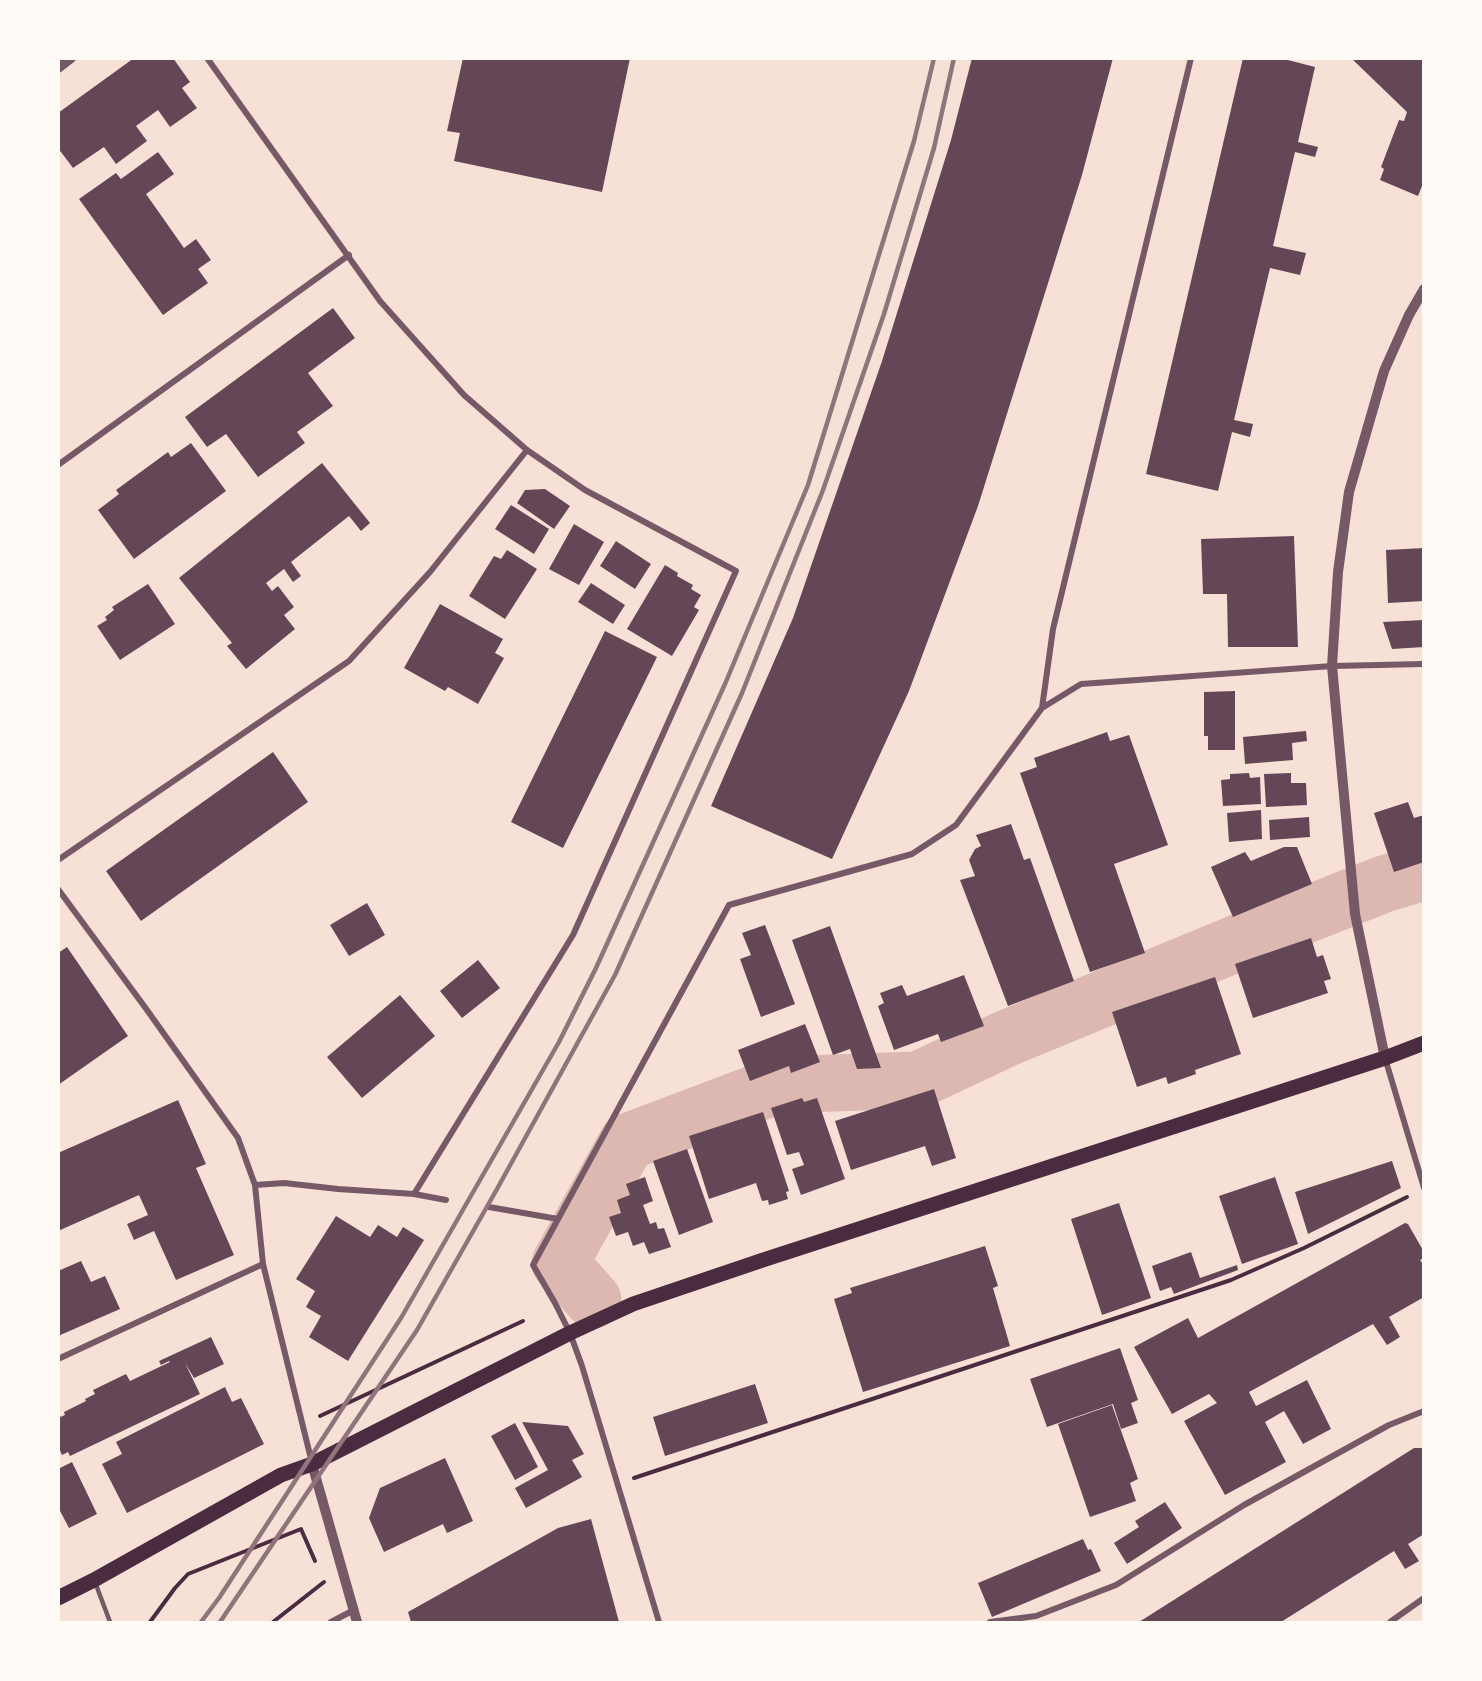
<!DOCTYPE html>
<html>
<head>
<meta charset="utf-8">
<style>
	body { margin:0 }
	#map { position:relative; width:1482px; height:1681px; overflow:hidden; background:#f7e1d7; font-family:Montserrat,sans-serif }
	canvas { display:block }
	.frame { position:absolute; inset:0; border:60px solid #fffaf5; pointer-events:none }
</style>
</head>
<body>
<div id="map">
<canvas width="1482" height="1681"></canvas>
<div class="frame"></div>
</div>
<script>
const g = document.querySelector('canvas').getContext('2d');
g.lineJoin = 'round';
function trace(path, color, width, dash) { g.strokeStyle = color; g.lineWidth = width; g.lineCap = dash ? 'butt' : 'round'; g.setLineDash(dash || []); g.stroke(path); }
function fill(path, color) { g.fillStyle = color; g.fill(path, 'evenodd'); }
const river = new Path2D(`
	M593 1300 560 1263 627 1142 778 1085 918 1080 1005 1039 1303 916 1384 884 1424 872`);
const building = new Path2D(`
	M134 58H173L190 82 182 88 197 108 170 127 158 110 136 126 147 141 116 164 104 147 73 168 58 148V113Z
	M463 58H630L602 192 454 161 460 133 447 131Z
	M972 58H1113L1082 175 978 506 909 691 832 859 711 806 793 618 882 361 951 140Z
	M1243 58H1280L1315 67 1298 142 1318 147 1315 157 1295 152 1273 246 1306 253 1300 275 1270 268 1234 420 1253 424 1250 437 1232 432 1218 491 1146 474Z
	M1351 58H1422L1424 60V181L1418 196 1380 180 1384 169 1381 167 1399 120 1404 121 1407 112Z
	M158 152 174 174 146 194 184 248 196 239 211 260 198 269 208 283 163 315 79 199 116 173 121 179Z
	M333 308 355 338 308 373 333 406 297 432 305 443 258 477 226 434 207 447 185 417Z
	M191 443 226 491 134 559 98 510 119 494 116 490 168 452 171 457Z
	M322 463 370 523 361 531 349 516 291 562 301 576 293 582 284 569 266 583 272 591 278 586 294 607 284 615 295 629 246 669 227 646 232 643 179 578Z
	M545 489 570 506 554 529 517 503 525 490Z
	M511 505 549 529 534 554 495 529Z
	M574 524 604 542 579 585 549 569Z
	M1294 536 1298 647H1228L1227 594H1203L1201 539Z
	M616 541 651 564 635 589 600 566Z
	M1424 548V601L1388 603 1386 550Z
	M507 550 537 569 505 619 469 596 494 556 501 559Z
	M665 565 678 573 677 576 693 585 691 589 701 595 694 607 699 610 672 656 627 629Z
	M591 583 625 605 613 624 578 602Z
	M148 584 175 624 120 660 97 626 107 620 105 617 114 610 112 607Z
	M440 604 503 639 495 653 504 658 478 704 448 687 445 691 404 668Z
	M1424 620V647L1392 649 1383 622Z
	M605 631 657 657 563 848 511 822Z
	M1235 691V750H1208V736H1204V692Z
	M1306 731 1307 741 1292 743 1293 760 1245 764 1243 737Z
	M1107 732 1110 741 1129 735 1168 845 1114 864 1145 953 1090 972 1020 773 1037 767 1034 758Z
	M273 752 308 802 141 921 106 871Z
	M1249 773 1250 778 1260 777 1261 804 1223 806 1221 780 1230 779V774Z
	M1291 773V783H1306L1307 805 1266 807 1264 774Z
	M1408 802 1414 818 1424 815V862L1394 872 1374 813Z
	M1261 810 1262 839 1229 842 1227 813Z
	M1309 817 1310 837 1270 840 1269 820Z
	M1011 824 1024 860 1030 858 1074 981 1008 1006 960 880 975 876 969 860 975 849 981 846 976 835Z
	M1284 847H1297L1312 884 1233 917 1211 867 1245 852 1251 861Z
	M367 903 385 935 349 956 330 925Z
	M765 925 795 1004 761 1017 740 959 751 955 742 933Z
	M830 926 881 1068 857 1069 850 1049 833 1055 792 940Z
	M1311 938 1317 957 1323 955 1331 979 1324 981 1328 993 1253 1018 1235 964Z
	M67 947 128 1036 58 1085V953Z
	M478 960 500 988 462 1018 440 991Z
	M964 975 984 1026 941 1042 938 1034 894 1050 878 1006 884 1003 880 993 902 985 907 996Z
	M1215 977 1241 1054 1195 1070 1196 1074 1168 1084 1166 1077 1137 1087 1112 1012Z
	M400 995 435 1036 362 1098 327 1057Z
	M805 1024 820 1062 791 1073 789 1066 750 1081 738 1050Z
	M934 1089 956 1158 932 1166 925 1146 851 1170 835 1121Z
	M802 1098 804 1102 817 1098 845 1179 801 1195 792 1169 804 1165 799 1152 787 1155 771 1108Z
	M178 1100 206 1164 196 1168 234 1255 176 1280 154 1231 134 1240 127 1224 148 1215 139 1195 58 1231V1153Z
	M763 1112 789 1191 786 1192 788 1199 769 1205 768 1200 762 1201 756 1183 709 1199 689 1136Z
	M687 1149 713 1222 679 1235 653 1161Z
	M1392 1161 1401 1188 1308 1234 1295 1192Z
	M645 1177 653 1201 643 1205 650 1224 656 1222 658 1229 664 1228 671 1247 649 1254 644 1242 633 1246 628 1232 616 1236 609 1217 621 1213 617 1200 630 1195 626 1184Z
	M1275 1177 1298 1244 1242 1264 1219 1196Z
	M1119 1203 1151 1298 1102 1315 1071 1219Z
	M336 1216 370 1237 378 1225 397 1237 403 1227 424 1240 348 1361 309 1337 321 1316 306 1307 315 1291 296 1279Z
	M1405 1223 1408 1224 1424 1252V1258L1420 1260 1424 1266V1297L1389 1317 1400 1337 1387 1345 1373 1324 1249 1392 1256 1406 1307 1380 1331 1429 1303 1444 1284 1411 1265 1422 1286 1462 1225 1495 1184 1421 1217 1403 1209 1394 1172 1414 1134 1347 1188 1318 1198 1338Z
	M985 1246 998 1286 993 1288 1010 1346 863 1392 834 1299 852 1293 850 1288Z
	M1191 1252 1200 1278 1237 1265 1238 1270 1174 1294 1171 1287 1160 1291 1152 1266Z
	M81 1261 91 1282 105 1276 120 1309 58 1336V1271Z
	M211 1337 224 1364 194 1378 185 1363 200 1394 70 1456 68 1452 62 1455 58 1446V1418L65 1415 64 1412 86 1401 85 1399 95 1394 93 1390 126 1374 130 1381 170 1362 169 1361 161 1365 159 1361Z
	M1120 1348 1138 1400 1131 1403 1138 1423 1121 1429 1113 1404 1047 1427 1030 1379Z
	M755 1384 768 1423 665 1456 653 1417Z
	M225 1387 232 1402 241 1398 264 1444 127 1513 102 1464 122 1454 116 1442Z
	M1112 1405 1138 1479 1130 1483 1136 1501 1090 1517 1058 1424Z
	M522 1422 568 1426 584 1454 572 1460 582 1477 526 1508 515 1488 548 1470Z
	M515 1423 538 1467 515 1480 491 1436Z
	M1414 1448H1424V1534L1408 1544 1419 1561 1405 1569 1394 1551 1281 1622H1139Z
	M445 1458 473 1521 447 1533 443 1524 384 1552 369 1518 380 1488Z
	M72 1462 97 1514 69 1528 58 1507V1469Z
	M1165 1502 1182 1528 1127 1564 1114 1543 1139 1527 1135 1521Z
	M591 1519 619 1622H411L408 1612 558 1528Z
	M1083 1539 1088 1550 1091 1549 1101 1571 992 1617 978 1583Z`);
const path = new Path2D(`
	M320 1416 523 1321
	M634 1478 1231 1280 1304 1248 1407 1197
	M150 1622 175 1588 188 1574 301 1529 315 1561
	M273 1622 324 1582`);
const service = new Path2D(`
	M95 1582 110 1622`);
const minor = new Path2D(`
	M207 58 380 301 464 395 527 450 585 490 736 571 573 935 414 1194
	M58 465 349 255
	M1042 708 1053 629 1191 58
	M58 860 349 661 430 572 527 450
	M58 889 147 1010 238 1138 255 1185 263 1264 312 1463
	M1385 1058 1424 1188
	M255 1185 284 1183 338 1189 414 1194 446 1200
	M489 1207 558 1219
	M58 1359 263 1264
	M331 1622 354 1610
	M659 1622 582 1366 570 1333 555 1303 533 1265 729 905 912 854 956 825 1042 708 1081 684 1332 666 1424 664
	M990 1622 1036 1616 1116 1585 1244 1505 1389 1425 1424 1411
	M1390 1622 1424 1598`);
const tertiary = new Path2D(`
	M58 68 71 58
	M1385 1058 1355 914 1332 666 1338 572 1349 492 1384 371 1409 315 1424 289
	M312 1464 357 1622`);
const primary = new Path2D(`
	M58 1598 94 1580 281 1475 312 1464 570 1333 633 1304 763 1260 1385 1058 1424 1043`);
const rail = new Path2D(`
	M201 1622 219 1598 401 1318 559 1042 596 968 725 684 808 485 914 141 934 58
	M220 1622 417 1330 497 1189 615 975 742 693 823 490 884 314 934 148 954 58`);
trace(river, '#dcb8b0', 57);
fill(building, '#644757');
trace(path, '#4a2c40', 4);
trace(service, '#755966', 4.5);
trace(minor, '#755966', 6);
trace(tertiary, '#755966', 10);
trace(primary, '#4a2c40', 15);
trace(rail, '#8f747c', 4.5);
</script>
</body>
</html>
